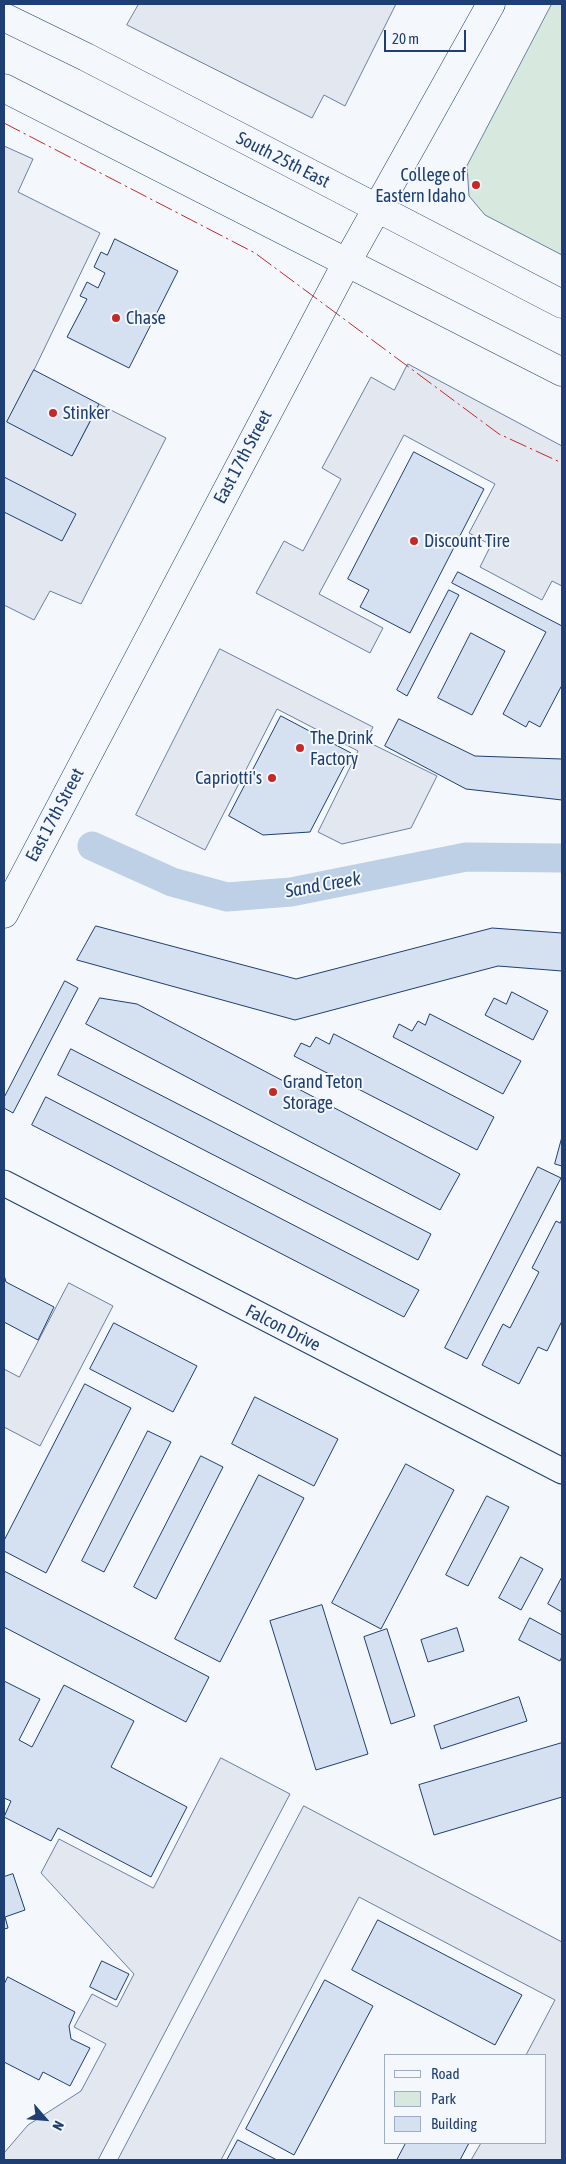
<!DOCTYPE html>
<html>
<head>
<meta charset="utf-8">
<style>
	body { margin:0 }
	#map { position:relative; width:566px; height:2164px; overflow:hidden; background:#f4f7fb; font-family:"Asap Condensed",sans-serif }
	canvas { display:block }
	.frame { position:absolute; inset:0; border:5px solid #1d3f73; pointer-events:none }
	.legend { position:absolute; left:384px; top:2054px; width:162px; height:90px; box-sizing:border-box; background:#f4f7fb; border:1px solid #9eadc5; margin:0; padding:6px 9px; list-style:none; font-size:15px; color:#1d3f73 }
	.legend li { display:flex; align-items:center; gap:10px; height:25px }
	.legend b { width:25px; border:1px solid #9eadc5 }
	.north { position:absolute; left:20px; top:2094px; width:50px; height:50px; -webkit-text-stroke:4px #f4f7fb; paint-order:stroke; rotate:117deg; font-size:14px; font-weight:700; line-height:20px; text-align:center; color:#1d3f73 }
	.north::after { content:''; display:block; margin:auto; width:18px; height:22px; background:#1d3f73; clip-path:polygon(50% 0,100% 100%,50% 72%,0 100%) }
	.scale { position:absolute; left:384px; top:30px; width:82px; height:22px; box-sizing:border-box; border:2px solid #1d3f73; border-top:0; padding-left:6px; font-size:15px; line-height:18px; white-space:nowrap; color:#1d3f73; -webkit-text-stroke:4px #f4f7fb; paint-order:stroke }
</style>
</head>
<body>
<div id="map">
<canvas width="566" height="2164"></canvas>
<div class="frame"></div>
<ul class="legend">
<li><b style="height:6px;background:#f4f7fb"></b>Road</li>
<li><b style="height:14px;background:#d7e8df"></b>Park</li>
<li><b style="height:14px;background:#d5e0f0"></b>Building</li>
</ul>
<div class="north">N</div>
<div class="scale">20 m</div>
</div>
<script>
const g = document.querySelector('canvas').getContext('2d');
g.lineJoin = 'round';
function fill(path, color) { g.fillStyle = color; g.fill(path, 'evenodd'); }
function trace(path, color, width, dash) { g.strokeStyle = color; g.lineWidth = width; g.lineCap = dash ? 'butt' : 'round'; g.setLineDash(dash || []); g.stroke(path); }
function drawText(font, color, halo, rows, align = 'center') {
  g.font = font + ' "Asap Condensed",sans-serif'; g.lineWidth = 4; g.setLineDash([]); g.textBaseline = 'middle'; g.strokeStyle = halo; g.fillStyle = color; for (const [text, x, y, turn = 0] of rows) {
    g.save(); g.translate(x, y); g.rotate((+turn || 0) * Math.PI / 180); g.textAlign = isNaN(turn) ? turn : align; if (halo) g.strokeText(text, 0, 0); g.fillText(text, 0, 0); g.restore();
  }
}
const green = new Path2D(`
	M552 4H562V255L485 215 469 196 467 166Z`);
const parking = new Path2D(`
	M139 4H396L345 106 324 95 312 118 127 25Z
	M4 146 33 159 18 192 100 233 34 370 72 456 99 404 166 438 81 604 50 591 34 620 4 605Z
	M408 364 562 446V586L552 581 542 600 480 567 491 545 469 533 495 484 404 435 319 594 383 628 370 653 256 593 284 541 303 551 341 479 322 468 371 377 394 390Z
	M220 649 373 727 366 741 437 776 411 828 342 844 318 832 358 751 277 709 205 850 136 815Z
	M69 1283 113 1306 40 1446 4 1427V1369L19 1377Z
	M221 1758 290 1794 98 2160H4V2153L28 2125 81 2091 106 2044 74 2027 92 1994 117 2007 134 1974 41 1873 59 1839 153 1888Z
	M304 1806 562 1942V2160H471L481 2143H545V2055H526L555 2000 359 1897 221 2160H118Z`);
const canal = new Path2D(`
	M92 846 172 882 227 897 291 892 466 857 562 858`);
const building = new Path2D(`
	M115 239 178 271 129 368 67 337 87 299 80 296 87 282 98 288 105 273 94 267 101 252 107 255Z
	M34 370 99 404 72 456 7 422Z
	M414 452 484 489 410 633 360 607 369 590 348 579Z
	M4 477 76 514 62 541 4 512Z
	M458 572 562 626V685L540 727 529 721 526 727 503 714 546 632 452 583Z
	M449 590 459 595 407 696 397 690Z
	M471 633 505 651 472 715 438 698Z
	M281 716 351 753 310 832 263 835 229 816Z
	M399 719 475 756 562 759V800L466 789 385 746Z
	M96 926 296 979 492 928 562 933V971L498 966 295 1020 77 960Z
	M65 981 78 988 13 1113 4 1108V1098Z
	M512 992 548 1011 533 1040 485 1015 494 998 506 1004Z
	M100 998 137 1004 460 1174 440 1210 86 1024Z
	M430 1014 521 1061 503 1094 393 1037 399 1024 412 1031 418 1021 425 1025Z
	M334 1034 494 1117 477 1150 294 1056 301 1043 310 1047 316 1037 329 1044Z
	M71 1049 431 1234 418 1260 58 1075Z
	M46 1097 419 1290 404 1317 32 1125Z
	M562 1137V1166L555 1164Z
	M538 1167 561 1178 467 1359 445 1348Z
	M562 1219V1321L547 1351 538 1347 519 1384 482 1365 503 1324 510 1328 539 1272 532 1268 556 1221 560 1223Z
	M4 1275 6 1282 54 1307 38 1340 4 1322Z
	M114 1323 197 1366 173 1412 90 1369Z
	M85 1384 131 1408 46 1573 4 1551V1541Z
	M255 1397 338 1439 314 1486 232 1444Z
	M148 1431 171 1442 104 1572 82 1561Z
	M201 1456 223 1467 156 1599 134 1587Z
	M406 1464 454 1490 381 1629 332 1603Z
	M259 1475 304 1498 220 1662 175 1639Z
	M487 1496 509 1507 468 1586 446 1575Z
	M521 1557 543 1569 521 1610 499 1598Z
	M4 1571 209 1677 186 1722 4 1627Z
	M562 1577V1612L548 1604Z
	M322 1605 368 1754 316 1770 270 1621Z
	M530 1618 562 1635V1656L560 1661 519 1640Z
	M457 1628 464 1651 428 1662 421 1640Z
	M387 1629 415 1716 391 1724 364 1637Z
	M4 1681 40 1699 19 1740 32 1747 64 1685 134 1721 111 1767 187 1807 151 1877 58 1828 51 1841 4 1817 11 1801 4 1798Z
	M519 1697 527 1721 441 1749 434 1726Z
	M562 1743V1797L434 1835 419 1785Z
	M13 1874 25 1910 5 1917 8 1928 4 1929V1877Z
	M378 1920 522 1995 495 2045 352 1970Z
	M102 1961 129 1974 116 2000 90 1987Z
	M8 1977 75 2012 69 2026 71 2039 90 2048 70 2086 43 2072 39 2080 4 2062V1985Z
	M325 1980 373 2006 294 2155 246 2129Z
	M238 2140 277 2160H227Z
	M406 2143H469L460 2160H397Z`);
const street = new Path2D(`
	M4 1183 562 1471`);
const secondary = new Path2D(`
	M4 914 347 262`);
const primary = new Path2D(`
	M4 17 86 57 562 304
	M4 88 562 372
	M347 262 491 4`);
const power = new Path2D(`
	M4 123 255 253 499 434 562 463`);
const markers = [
	[476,185,5,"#c62828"],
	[116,318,5,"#c62828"],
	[53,413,5,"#c62828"],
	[414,541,5,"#c62828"],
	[300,748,5,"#c62828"],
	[272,778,5,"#c62828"],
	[273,1092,5,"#c62828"]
];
const streetNames = [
	["South 25th East",283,160,27],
	["East 17th Street",243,457,-62],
	["East 17th Street",55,815,-62],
	["Falcon Drive",283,1328,27]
];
const poiNames = [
	["College of",466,175,"right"],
	["Eastern Idaho",466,196,"right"],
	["Chase",126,318],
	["Stinker",63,413],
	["Discount Tire",424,541],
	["The Drink",310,738],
	["Factory",310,759],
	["Capriotti's",262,778,"right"],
	["Grand Teton",283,1082],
	["Storage",283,1103]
];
const waterNames = [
	["Sand Creek",323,885,-10]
];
fill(green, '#d7e8df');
trace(green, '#687fa3', 1);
fill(parking, '#e3e8f0');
trace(parking, '#687fa3', 1);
trace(canal, '#bed0e5', 29);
fill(building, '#d5e0f0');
trace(building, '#1d3f73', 1);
trace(street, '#1d3f73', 27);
trace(secondary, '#1d3f73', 29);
trace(primary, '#1d3f73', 29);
trace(street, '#f4f7fb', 25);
trace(secondary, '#f4f7fb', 28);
trace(primary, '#f4f7fb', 28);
trace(power, '#c62828', 1, [18, 4, 2.5, 4]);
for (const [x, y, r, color] of markers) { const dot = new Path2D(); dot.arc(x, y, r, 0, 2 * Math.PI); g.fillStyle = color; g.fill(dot); trace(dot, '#f4f7fb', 2); }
drawText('18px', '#1d3f73', '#f4f7fb', streetNames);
drawText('18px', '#1d3f73', '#f4f7fb', poiNames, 'left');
drawText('italic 19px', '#1d3f73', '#f4f7fb', waterNames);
</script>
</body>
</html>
